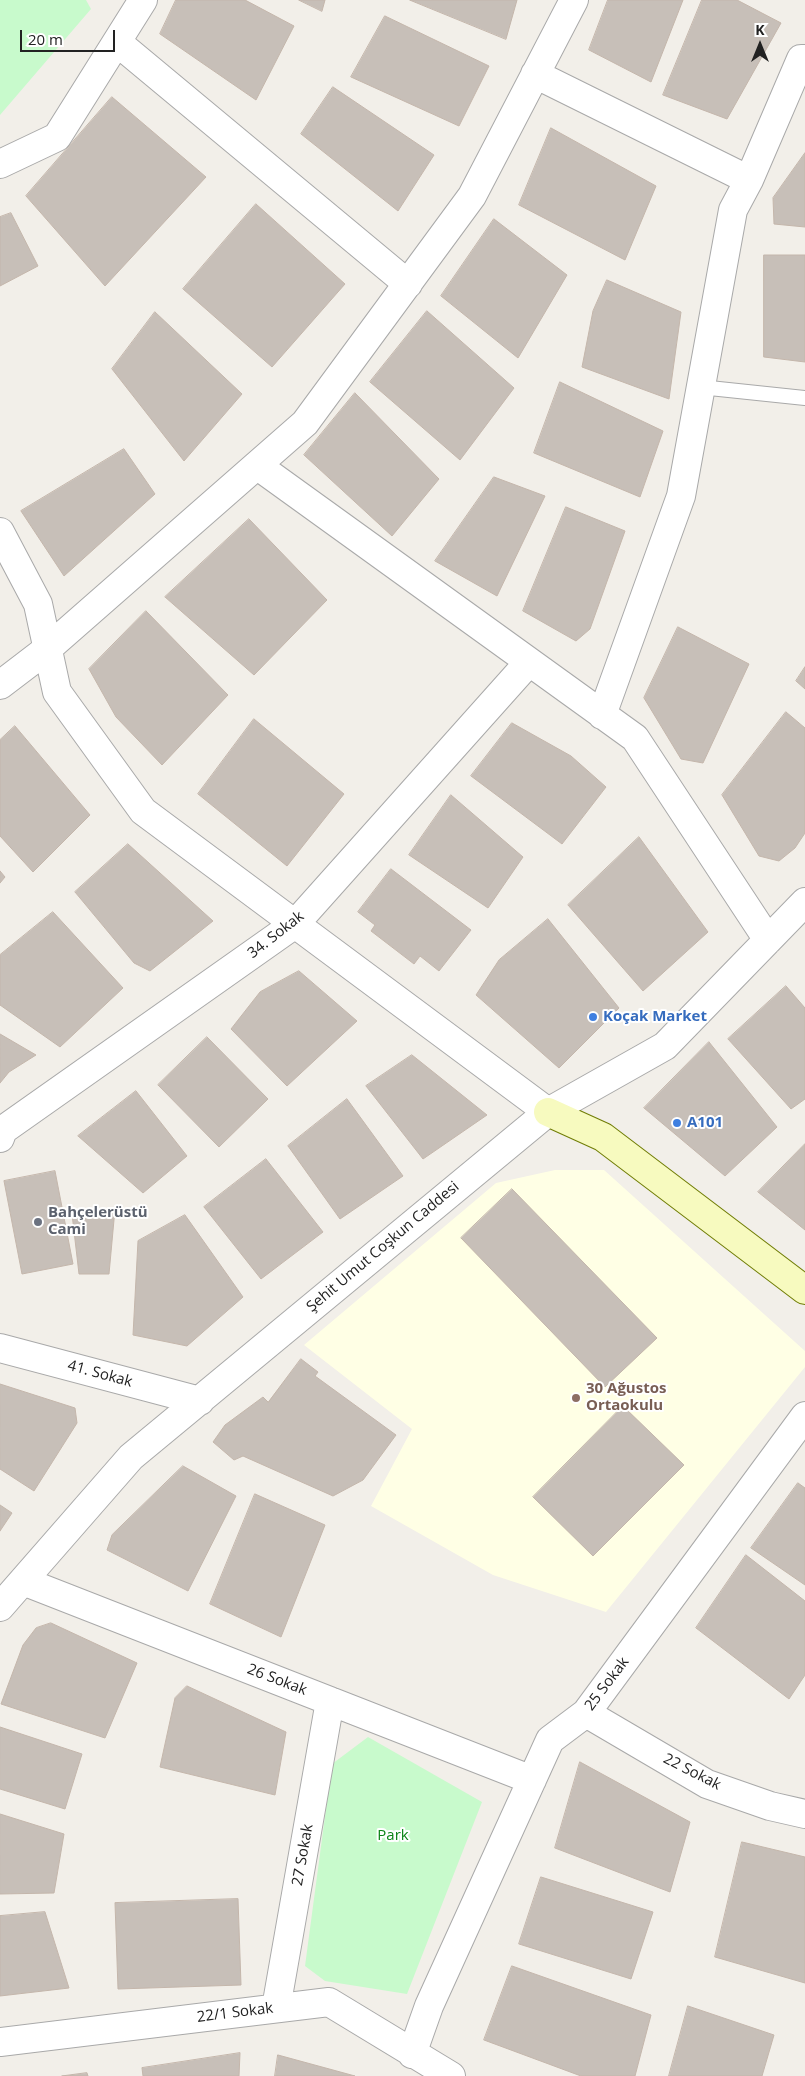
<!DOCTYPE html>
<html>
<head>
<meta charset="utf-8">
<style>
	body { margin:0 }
	#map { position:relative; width:805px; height:2076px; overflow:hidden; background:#f2efe9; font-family:"Open Sans",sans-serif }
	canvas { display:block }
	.north { position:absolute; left:735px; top:20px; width:50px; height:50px; -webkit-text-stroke:4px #fff; paint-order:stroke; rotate:0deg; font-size:14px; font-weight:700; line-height:20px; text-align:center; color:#222 }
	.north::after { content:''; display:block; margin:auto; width:18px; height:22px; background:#222; clip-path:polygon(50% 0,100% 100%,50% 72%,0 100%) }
	.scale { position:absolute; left:20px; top:30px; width:95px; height:22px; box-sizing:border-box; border:2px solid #222; border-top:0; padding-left:6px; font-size:15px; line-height:18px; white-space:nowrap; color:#222; -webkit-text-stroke:4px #fff; paint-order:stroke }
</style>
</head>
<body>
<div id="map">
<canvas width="805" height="2076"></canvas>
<div class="north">K</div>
<div class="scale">20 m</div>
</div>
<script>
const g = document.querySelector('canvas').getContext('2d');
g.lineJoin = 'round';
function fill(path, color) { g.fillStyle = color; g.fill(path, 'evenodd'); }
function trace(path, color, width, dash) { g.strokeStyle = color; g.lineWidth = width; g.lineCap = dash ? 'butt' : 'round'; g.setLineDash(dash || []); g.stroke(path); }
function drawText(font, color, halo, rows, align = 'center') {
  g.font = font + ' "Open Sans",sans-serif'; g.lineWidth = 4; g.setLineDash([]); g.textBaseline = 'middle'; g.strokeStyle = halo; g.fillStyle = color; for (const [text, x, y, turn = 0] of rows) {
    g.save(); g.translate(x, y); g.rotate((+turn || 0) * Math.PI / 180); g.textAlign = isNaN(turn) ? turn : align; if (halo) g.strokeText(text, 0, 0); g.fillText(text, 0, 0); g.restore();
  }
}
const education = new Path2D(`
	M555 1170H604L805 1351V1367L606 1612 493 1575 371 1506 412 1429 304 1345 496 1183Z`);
const park = new Path2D(`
	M0 0H86L91 9 0 115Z
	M368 1737 482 1802 407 1994 325 1981 305 1966 332 1764Z`);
const building = new Path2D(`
	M176 0H245L294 26 256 100 160 34Z
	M299 0H325L322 11Z
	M410 0H517L506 39Z
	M608 0H683L651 82 589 50Z
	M702 0H737L781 23 727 119 663 95Z
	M385 16 489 66 459 126 351 77Z
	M333 87 434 155 398 211 301 134Z
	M112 97 206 177 105 286 26 196Z
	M551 128 656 186 625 260 519 205Z
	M805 153V227L774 224 773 198Z
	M256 204 345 284 272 367 183 289Z
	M11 213 38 266 0 286V217Z
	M494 219 567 275 518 358 441 296Z
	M764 255H805V362L764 357Z
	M607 280 681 312 669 399 582 367 593 311Z
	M427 311 514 388 460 460 370 382Z
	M155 312 242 394 184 461 112 369Z
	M560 382 663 431 640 497 534 453Z
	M355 393 439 479 392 536 304 455Z
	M124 449 155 494 64 576 21 511Z
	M494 477 545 496 497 596 435 561Z
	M566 507 625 531 590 629 576 641 523 611Z
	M249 519 327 600 254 675 165 597Z
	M146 611 228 695 162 765 116 717 89 669Z
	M678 627 749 664 703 763 681 759 644 698Z
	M805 667V689L796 681Z
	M786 712 805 728V833L795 848 779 861 759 856 722 795Z
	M254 719 344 794 287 866 198 794Z
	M512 723 571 756 606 787 562 844 471 776Z
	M15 726 90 815 33 872 0 836V740Z
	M451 795 523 857 488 908 409 855Z
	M639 837 708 932 643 991 568 905Z
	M128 844 213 921 150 971 134 963 75 892Z
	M391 869 471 930 439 971 420 956 414 964 371 931 375 925 358 912Z
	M0 871 5 877 0 883Z
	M53 912 123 988 60 1047 0 1005V955Z
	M548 919 619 1008 559 1068 476 995 499 960Z
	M299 971 357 1021 287 1086 231 1029 260 992Z
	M786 986 805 1008V1099L791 1109 728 1039Z
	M0 1034 36 1055 9 1072 0 1083Z
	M207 1037 268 1099 219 1147 158 1085Z
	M709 1042 777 1127 725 1176 644 1108Z
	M412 1055 487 1115 423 1159 366 1086Z
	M136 1091 187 1156 143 1193 78 1136Z
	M347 1099 403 1176 340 1219 288 1146Z
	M805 1144V1230L758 1192Z
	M266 1159 323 1232 261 1279 204 1207Z
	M55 1171 73 1264 22 1274 4 1181Z
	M512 1189 657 1338 605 1387 461 1238Z
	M115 1209 109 1274H79L72 1214Z
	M185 1215 243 1297 187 1346 133 1335 138 1241Z
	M301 1359 318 1372 315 1376 396 1435 363 1480 333 1496 243 1456 234 1460 213 1442 225 1425 263 1397 268 1402Z
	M0 1384 75 1408 77 1423 34 1491 0 1469Z
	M623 1406 684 1465 593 1556 533 1497Z
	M183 1466 236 1496 188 1591 107 1550 112 1535Z
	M798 1483 805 1488V1585L751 1548Z
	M255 1494 325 1525 281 1637 210 1604Z
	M0 1505 12 1513 0 1531Z
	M746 1555 805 1601V1675L789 1699 696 1628Z
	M51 1623 137 1663 105 1738 1 1704 23 1645 36 1628Z
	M187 1686 286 1732 275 1795 160 1767 175 1698Z
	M0 1727 82 1754 65 1809 0 1789Z
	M580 1762 690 1822 670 1892 555 1848Z
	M0 1814 64 1834 54 1893 0 1894Z
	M742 1842 805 1857V1983L715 1957Z
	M541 1877 653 1912 631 1979 519 1944Z
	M238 1899 241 1985 118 1989 115 1903Z
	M45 1912 69 1988 0 1996V1916Z
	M512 1966 651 2015 635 2076H581L484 2040Z
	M688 2006 774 2035 762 2076H669Z
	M240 2053 239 2076H143L142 2068Z
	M278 2055 355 2076H275Z
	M87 2073 88 2076H62Z`);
const lane = new Path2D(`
	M700 387 805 398`);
const street = new Path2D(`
	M117 42 408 284
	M535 74 749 180
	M0 164 57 137 143 0
	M258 466 635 738 768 940
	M0 532 38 604 57 692 143 811 548 1112
	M0 685 46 650 305 423 472 196 574 0
	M602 715 681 496 733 210 749 180 801 59H805
	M0 1138 3 1130 295 924 529 662
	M0 1348 200 1401
	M23 1581 532 1780
	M0 1607 131 1457 548 1112 665 1046 805 902
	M586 1713 707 1784 770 1806 805 1814
	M276 2008 330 1701
	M0 2042 329 2002 451 2076
	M412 2054 429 2006 550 1740 586 1713 805 1416`);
const secondary = new Path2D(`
	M548 1112 603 1137 805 1290`);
const markers = [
	[593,1017,5,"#3f7fe0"],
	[677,1123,5,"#3f7fe0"],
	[38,1222,5,"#6b7280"],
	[576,1398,5,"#8d6e63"]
];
const streetNames = [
	["34. Sokak",276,935,-38],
	["Şehit Umut Coşkun Caddesi",383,1247,-40],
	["41. Sokak",100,1374,15],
	["26 Sokak",277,1680,21],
	["25 Sokak",607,1684,-53],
	["22 Sokak",692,1772,27],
	["27 Sokak",303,1855,-80],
	["22/1 Sokak",235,2013,-7]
];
const shopNames = [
	["Koçak Market",603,1017],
	["A101",687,1123]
];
const worshipNames = [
	["Bahçelerüstü",48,1213],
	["Cami",48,1230]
];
const educationNames = [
	["30 Ağustos",586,1389],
	["Ortaokulu",586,1406]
];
const parkNames = [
	["Park",393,1836]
];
fill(education, '#ffffe5');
fill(park, '#c8facc');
fill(building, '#c7bfb8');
trace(building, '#c4b6ab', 1);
trace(lane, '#a9a9a9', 16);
trace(street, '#a9a9a9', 30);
trace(secondary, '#707d05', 30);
trace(lane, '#fff', 14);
trace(street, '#fff', 28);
trace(secondary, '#f7fabf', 28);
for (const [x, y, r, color] of markers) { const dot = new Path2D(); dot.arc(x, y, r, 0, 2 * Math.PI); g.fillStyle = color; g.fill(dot); trace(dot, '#fff', 2); }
drawText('15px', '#222', '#fff', streetNames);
drawText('bold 15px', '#366cbe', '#fff', shopNames, 'left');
drawText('bold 15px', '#5b616d', '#fff', worshipNames, 'left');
drawText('bold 15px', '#785e54', '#fff', educationNames, 'left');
drawText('15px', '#0c8416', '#fff', parkNames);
</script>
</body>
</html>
